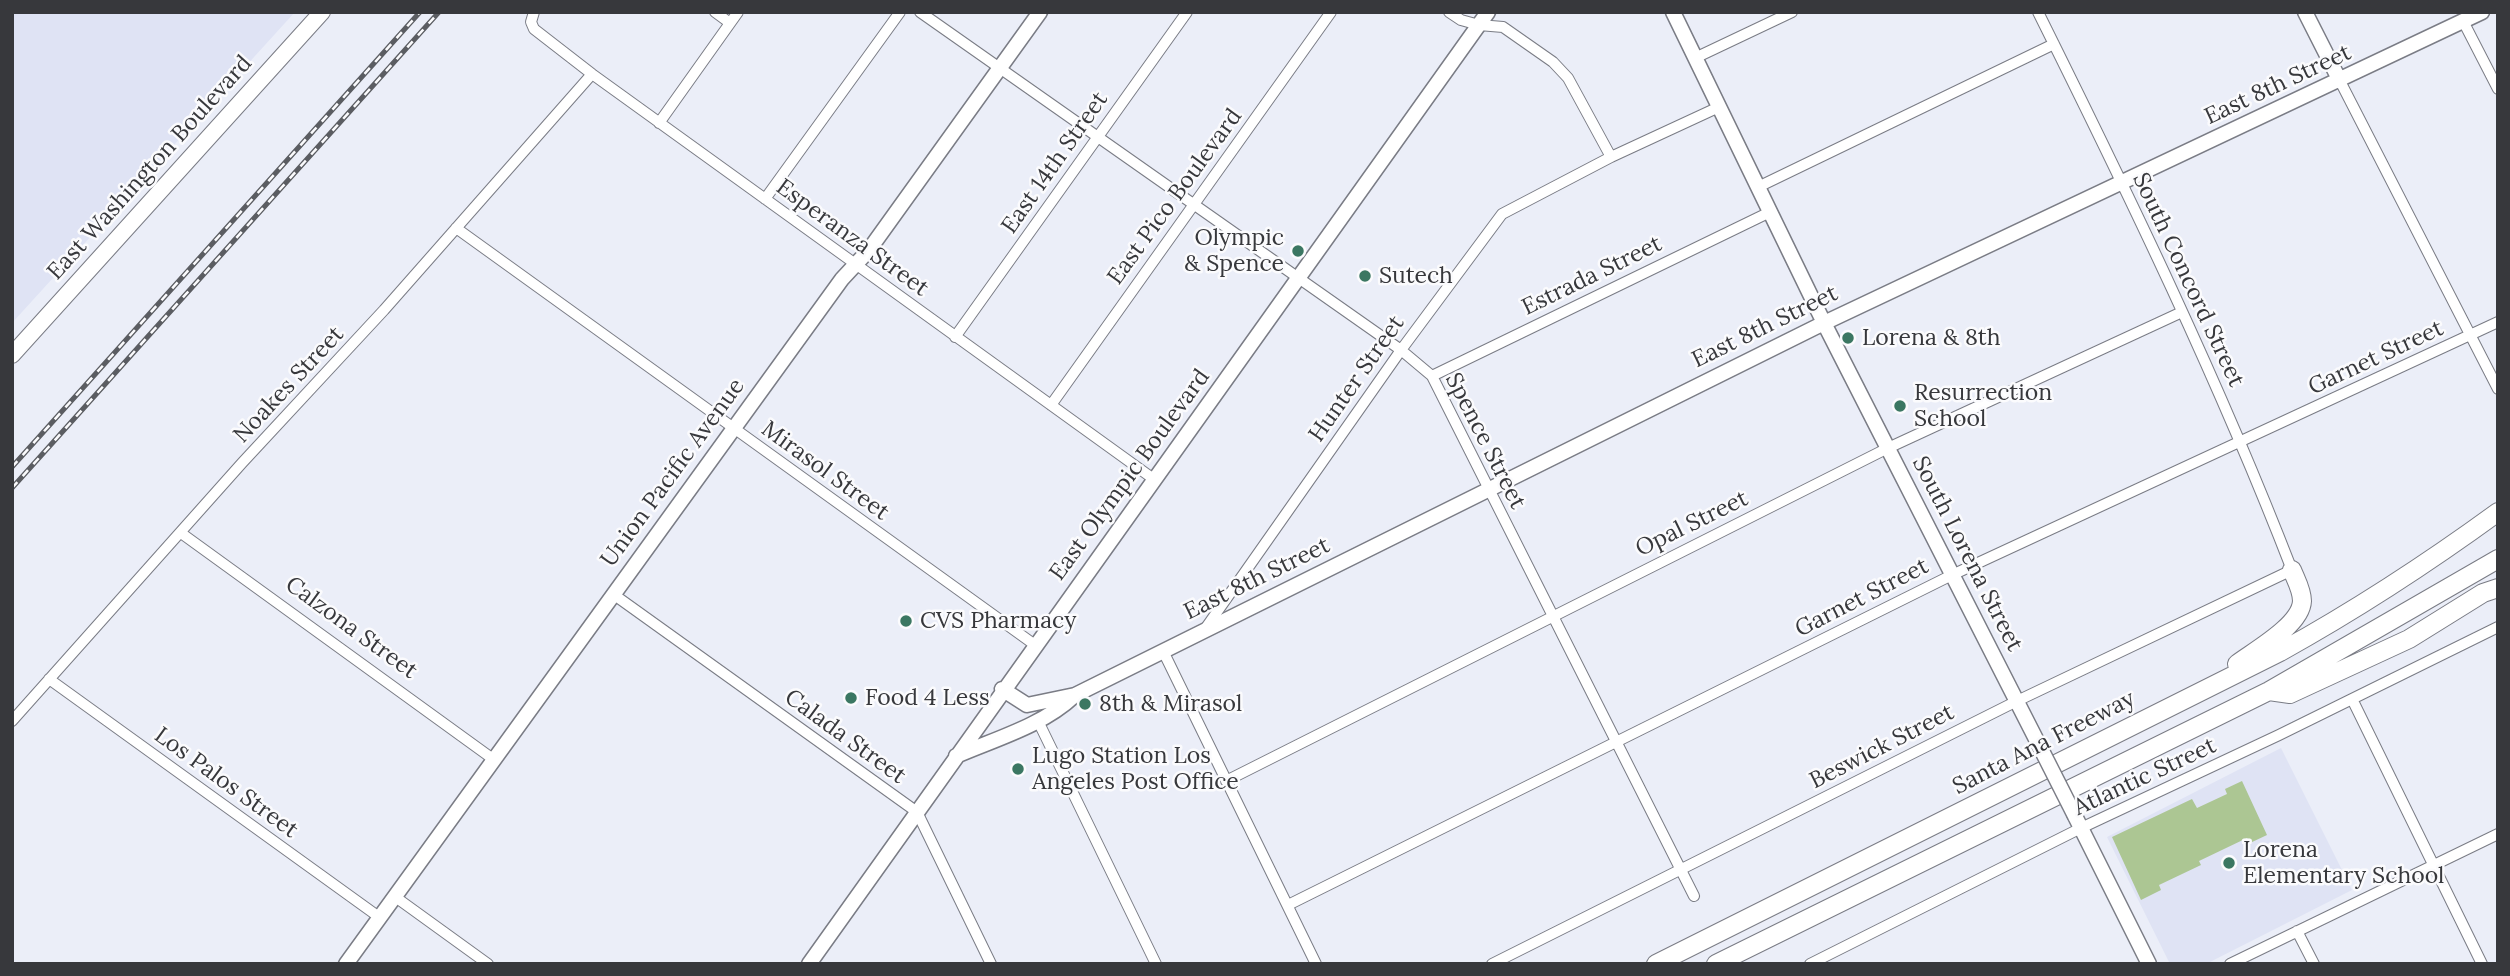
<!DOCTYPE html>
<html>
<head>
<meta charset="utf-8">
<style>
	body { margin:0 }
	#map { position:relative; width:2510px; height:976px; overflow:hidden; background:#ebeef8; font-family:Lora,serif }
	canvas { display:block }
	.frame { position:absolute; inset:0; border:14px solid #37383c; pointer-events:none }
</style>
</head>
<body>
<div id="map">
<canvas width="2510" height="976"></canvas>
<div class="frame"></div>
</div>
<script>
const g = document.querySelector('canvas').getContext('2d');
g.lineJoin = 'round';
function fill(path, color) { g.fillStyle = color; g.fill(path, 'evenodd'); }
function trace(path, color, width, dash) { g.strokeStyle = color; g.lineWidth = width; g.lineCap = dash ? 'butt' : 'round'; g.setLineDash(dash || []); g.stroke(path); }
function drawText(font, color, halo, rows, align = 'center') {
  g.font = font + ' Lora,serif'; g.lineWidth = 5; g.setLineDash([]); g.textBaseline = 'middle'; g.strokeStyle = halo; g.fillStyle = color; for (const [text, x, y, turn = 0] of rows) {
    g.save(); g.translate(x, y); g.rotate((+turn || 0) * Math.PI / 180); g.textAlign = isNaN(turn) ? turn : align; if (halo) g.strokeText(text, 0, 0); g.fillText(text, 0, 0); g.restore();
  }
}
const built = new Path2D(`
	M12 12H295L12 323Z
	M2281 748 2352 890 2206 964H2170L2107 837Z`);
const green = new Path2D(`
	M2242 781 2267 835 2250 843 2247 838 2199 861 2201 865 2159 885 2161 890 2141 900 2112 837 2192 799 2197 808 2227 794 2225 789Z`);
const street = new Path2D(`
	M534 12 531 22 534 29 592 74 1155 480
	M715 12 730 23
	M920 12 1401 350 1432 376 1694 896
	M1449 12 1461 20 1479 25 1503 27 1553 62 1568 78 1611 157
	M2463 21 2498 89
	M1695 58 1792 12
	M2340 81 2498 389
	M659 123 738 12
	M1758 187 2054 44
	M765 199 900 12
	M456 228 1035 645
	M955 337 1187 12
	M1432 376 1770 212
	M1051 405 1331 12
	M181 533 493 759
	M613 594 917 812 991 964
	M1205 629 1401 350 1502 214 1611 157 1719 107
	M1163 651 1316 964
	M49 679 379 917
	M2352 699 2482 964
	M12 721 242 463 384 310 592 74
	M1038 721 1156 964
	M1226 781 1888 448 2182 312
	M394 896 488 964
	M1288 905 1952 575 2498 322
	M2297 931 2314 964
	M1492 964 2017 701 2292 570C2218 379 2129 195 2038 12
	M1810 964 2081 828 2279 735 2498 627
	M2230 964 2498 834`);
const secondary = new Path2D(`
	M1673 12 1824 323 2037 741
	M2305 12 2340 81
	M1002 689 1027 705 1075 695 1824 323 2482 12
	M956 756C995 739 1042 726 1074 696
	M2075 816 2149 964
	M346 964 842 279 869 250 1040 12
	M809 964 1488 12`);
const primary = new Path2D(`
	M12 355 322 12`);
const highway = new Path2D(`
	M2237 664C2256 650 2301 625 2302 601 2302 590 2296 580 2292 570
	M2269 691 2290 694 2409 639 2483 593 2498 588
	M1656 964 2280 652C2356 610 2428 563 2498 512
	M1716 964 2269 691 2498 559`);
const rail = new Path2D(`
	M12 467 420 12
	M12 488 439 12`);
const secondaryBridge = new Path2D(`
	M2037 741 2075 816`);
const markers = [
	[1298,251,7,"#3b7762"],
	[1365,276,7,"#3b7762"],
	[1848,338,7,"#3b7762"],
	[1900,406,7,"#3b7762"],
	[906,621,7,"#3b7762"],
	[851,698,7,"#3b7762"],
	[1085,704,7,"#3b7762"],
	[1018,769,7,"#3b7762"],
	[2229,863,7,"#3b7762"]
];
const streetNames = [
	["East 8th Street",2278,85,-25],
	["East 14th Street",1055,163,-55],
	["East Washington Boulevard",150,168,-48],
	["East Pico Boulevard",1175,197,-54],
	["Esperanza Street",852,238,36],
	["Estrada Street",1592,276,-26],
	["South Concord Street",2188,280,65],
	["East 8th Street",1765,327,-26],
	["Garnet Street",2376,358,-25],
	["Hunter Street",1357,379,-55],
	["Noakes Street",289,385,-47],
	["Spence Street",1485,441,63],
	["Mirasol Street",825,471,36],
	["Union Pacific Avenue",673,473,-54],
	["East Olympic Boulevard",1130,475,-54],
	["Opal Street",1692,524,-26],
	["South Lorena Street",1967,554,63],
	["East 8th Street",1257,579,-26],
	["Garnet Street",1862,598,-27],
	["Calzona Street",351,628,36],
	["Calada Street",845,737,36],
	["Santa Ana Freeway",2044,743,-27],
	["Beswick Street",1882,747,-27],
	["Atlantic Street",2145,777,-25],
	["Los Palos Street",226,783,36]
];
const poiNames = [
	["Olympic",1284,238,"right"],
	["& Spence",1284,264,"right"],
	["Sutech",1379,276],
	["Lorena & 8th",1862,338],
	["Resurrection",1914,393],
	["School",1914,419],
	["CVS Pharmacy",920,621],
	["Food 4 Less",865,698],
	["8th & Mirasol",1099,704],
	["Lugo Station Los",1032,756],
	["Angeles Post Office",1032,782],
	["Lorena",2243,850],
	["Elementary School",2243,876]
];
fill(built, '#dfe3f4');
fill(green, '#acc693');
trace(street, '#7a7c85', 12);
trace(secondary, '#7a7c85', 17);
trace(primary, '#7a7c85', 18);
trace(highway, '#7a7c85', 20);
trace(street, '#fff', 10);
trace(secondary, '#fff', 14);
trace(primary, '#fff', 16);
trace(highway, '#fff', 18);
trace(rail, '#5b5d62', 5);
trace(rail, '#fbfbfd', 2.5, [8]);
trace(secondaryBridge, '#7a7c85', 17, []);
trace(secondaryBridge, '#fff', 14);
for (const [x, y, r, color] of markers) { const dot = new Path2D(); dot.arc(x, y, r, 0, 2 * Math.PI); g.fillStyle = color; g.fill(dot); trace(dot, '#fbfbfd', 2.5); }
drawText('23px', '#37383c', '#fbfbfd', streetNames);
drawText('23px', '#37383c', '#fbfbfd', poiNames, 'left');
</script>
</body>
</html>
